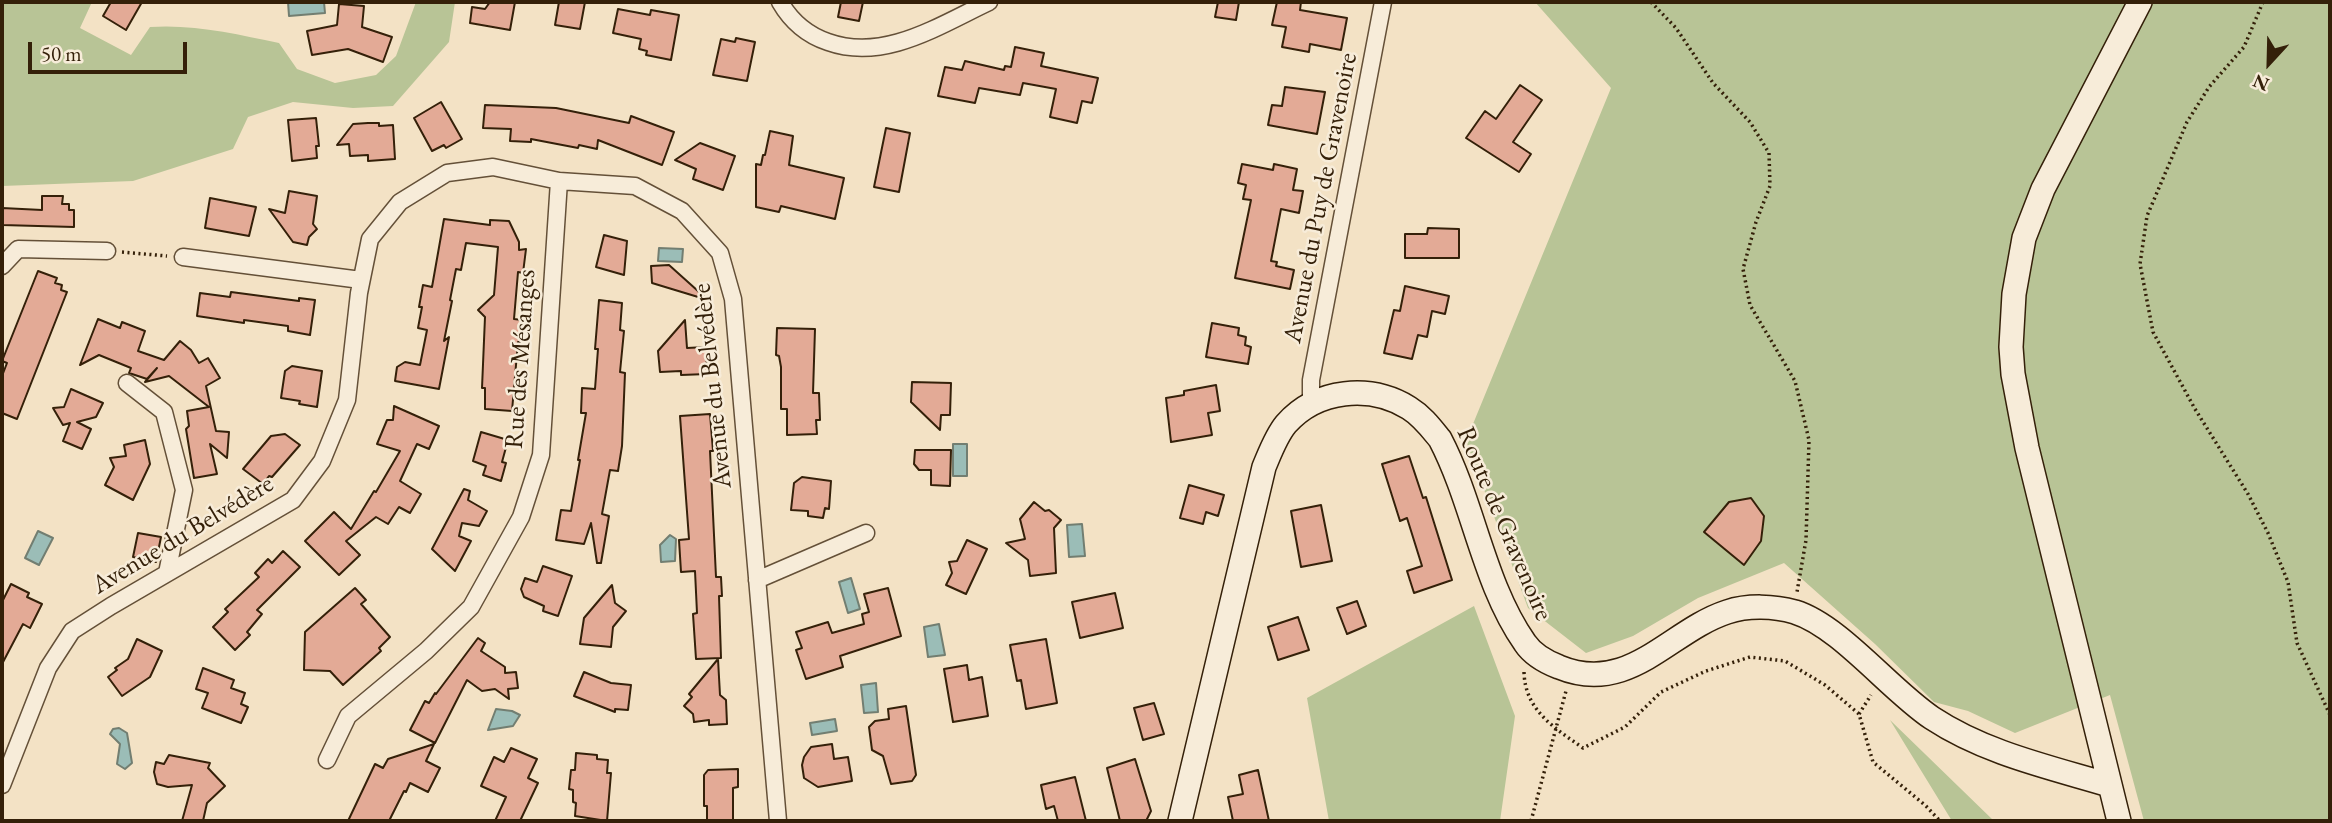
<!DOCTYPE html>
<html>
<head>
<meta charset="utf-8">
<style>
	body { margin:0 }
	#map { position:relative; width:2332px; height:823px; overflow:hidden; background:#f3e2c5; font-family:"EB Garamond",serif }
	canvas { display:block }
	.frame { position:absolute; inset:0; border:4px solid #342009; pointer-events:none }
	.north { position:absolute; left:2234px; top:28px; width:70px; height:70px; -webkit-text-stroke:5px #f7ecd9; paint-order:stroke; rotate:202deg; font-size:19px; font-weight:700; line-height:28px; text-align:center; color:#342009 }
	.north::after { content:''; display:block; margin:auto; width:24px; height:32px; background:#342009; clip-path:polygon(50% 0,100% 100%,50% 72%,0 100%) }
	.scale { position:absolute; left:28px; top:42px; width:159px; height:32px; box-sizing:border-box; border:4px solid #342009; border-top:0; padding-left:9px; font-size:21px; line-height:24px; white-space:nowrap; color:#342009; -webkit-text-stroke:5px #f7ecd9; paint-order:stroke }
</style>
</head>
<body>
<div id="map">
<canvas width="2332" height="823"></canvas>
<div class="frame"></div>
<div class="north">N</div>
<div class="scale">50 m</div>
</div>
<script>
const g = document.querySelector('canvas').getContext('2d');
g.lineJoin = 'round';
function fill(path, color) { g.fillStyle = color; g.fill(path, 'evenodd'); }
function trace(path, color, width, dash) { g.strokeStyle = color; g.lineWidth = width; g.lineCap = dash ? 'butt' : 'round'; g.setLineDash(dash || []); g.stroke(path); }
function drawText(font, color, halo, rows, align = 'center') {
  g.font = font + ' "EB Garamond",serif'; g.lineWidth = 5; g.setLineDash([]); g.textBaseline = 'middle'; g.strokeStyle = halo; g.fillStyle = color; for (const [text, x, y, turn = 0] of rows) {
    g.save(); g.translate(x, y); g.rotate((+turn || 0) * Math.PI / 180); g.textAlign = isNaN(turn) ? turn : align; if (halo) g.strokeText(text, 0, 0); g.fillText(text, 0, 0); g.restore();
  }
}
const green = new Path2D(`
	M2 2H92L80 28 131 55 150 27C194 24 236 34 279 43L297 69 335 83 376 75 396 56 416 2H455L449 42 393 106 353 108 293 102 248 117 233 149 133 181 2 186Z
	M1535 2H2330V821H2144L2110 695 2015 733 1968 711 1934 702 1875 644 1784 563 1698 598 1633 636 1586 653 1528 608 1466 441 1611 88Z
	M1474 606 1515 716 1500 821H1329L1307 698Z
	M1890 720 1994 821H1952Z`);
const water = new Path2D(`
	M288 2H324L325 13 289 16Z
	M659 248 683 249 682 262 658 261Z
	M953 444H967V476H953Z
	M1082 524 1085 556 1069 557 1067 525Z
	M38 531 53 538 39 565 25 558Z
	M670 535 676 539 675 561 661 562 660 545Z
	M851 578 860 609 848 613 839 582Z
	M939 624 945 655 928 657 924 627Z
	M876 683 878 712 864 713 861 685Z
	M496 709 512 711 520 715 513 726 488 730Z
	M835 719 837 731 812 735 810 723Z
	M119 728 127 733 132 763 125 769 117 764 120 744 110 734 113 729Z`);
const building = new Path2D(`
	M111 2H142L126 30 103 16Z
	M490 2H515L510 30 470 23 472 7 485 9Z
	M559 2H585L580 29 555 25Z
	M841 2H863L859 21 838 17Z
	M1218 2H1239L1236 20 1215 17Z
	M1277 2H1301L1300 10 1347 18 1341 50 1310 44 1309 52 1282 47 1286 27 1272 25Z
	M339 4 364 6 362 27 392 37 383 62 348 49 312 55 307 31 337 25Z
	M618 9 650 15 651 10 679 15 671 60 646 55 647 51 639 49 641 39 613 33Z
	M736 38 755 42 747 81 713 75 721 39 735 42Z
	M1015 47 1044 53 1041 66 1098 78 1092 103 1082 101 1077 123 1050 117 1056 89 1023 83 1020 95 979 88 975 103 938 96 945 67 962 70 965 61 1004 70 1005 66 1011 67Z
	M1520 85 1542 100 1513 142 1531 154 1519 172 1466 138 1485 111 1496 119Z
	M1285 87 1325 92 1317 134 1268 125 1272 105 1282 106Z
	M441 102 462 139 446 148 444 145 432 151 414 118Z
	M485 105 556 108 629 123 631 116 674 132 662 165 598 140 597 149 579 145 578 148 531 139V142L510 141 511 129 483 128Z
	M316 118 319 146H316L317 158 292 161 288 120Z
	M368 123H379V126L393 125 395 159 368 161V155L350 156 349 144 337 145 353 124Z
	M886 128 910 133 899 192 874 187Z
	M770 131 793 136 789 165 844 178 835 219 781 206 779 212 756 207V164L761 165 763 155H765Z
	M700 143 735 156 723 190 693 179 696 169 675 160Z
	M1242 164 1273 170 1274 164 1297 169 1293 190 1303 191 1299 213 1281 209 1271 261 1277 262 1276 266 1294 270 1290 289 1235 278 1251 200 1243 199 1246 185 1238 183Z
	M289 191 317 196 313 224 317 229 309 237 307 245 293 242 269 209 285 213Z
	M42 196H63L62 204H69V210H74V227L2 225V208L42 210Z
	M210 198 256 207 249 236 205 228Z
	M444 219 490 225V220L509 221 519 242V250L526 249 523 273 518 272 514 319 522 320 520 342H518L512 411 485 409V388H482L485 317 478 310 494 295 498 247 466 243 461 270 456 269 450 300 452 301 444 341 449 337 439 389 395 381 397 367 405 362 420 365 427 330 418 328 422 307H419L423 285 432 287Z
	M1428 228 1459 229V258H1405V234H1427Z
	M604 235 627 241 624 275 596 267Z
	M669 265 708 300 652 283 651 266Z
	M38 271 57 278 55 283 62 285 61 290 67 292 17 419 2 413V376L7 363 2 361Z
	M1405 286 1449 296 1445 314 1432 311 1427 337 1418 335 1412 359 1384 353 1394 310 1400 311Z
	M231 292 299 301V298L315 300 310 335 288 331V326L244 320V323L197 316 200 293 230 297Z
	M599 300 622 303 620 330 624 331 620 372 625 373 622 446 618 471 610 470 602 514 609 516 601 563H597L591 523 584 544 556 540 561 510 571 511 580 460H578L586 413H581L582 388 595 389 598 349H595Z
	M98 319 120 328 122 322 145 331 138 351 164 360 180 341 191 350 199 363 208 358 220 378 206 386 216 431 229 432 227 458 210 444 217 474 194 478 186 429 189 426 187 411 209 407 169 376 145 382 157 368 147 379 129 373 131 368 99 355 80 365Z
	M685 320 687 348 706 347 707 374 681 375V371L660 372 658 351Z
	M1212 323 1239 328 1238 335 1246 337 1245 345 1251 347 1248 364 1206 357Z
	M777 328 815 329 813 393H819L820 420H816L817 434 787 435V409H781V367L779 356 776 355Z
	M292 366 322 371 317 407 299 404 300 401 281 398 285 371Z
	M912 382 951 383 950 415H941L940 430 911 402Z
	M1216 385 1220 411 1208 413 1212 435 1171 442 1166 398 1184 395V391Z
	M71 389 103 403 96 417 77 422 91 429 82 449 63 441 70 423 63 425 53 408 64 407Z
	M394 406 439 426 429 449 417 444 400 481 421 494 410 513 399 507 388 524 376 517 346 541 360 555 339 575 305 541 334 512 351 529 374 491 376 492 400 451 377 444 387 420H393Z
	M710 414 713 451H710L716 577H721L722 596H719L721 658 696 659 693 614 697 613 695 571 681 572 679 540 689 539 680 416Z
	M481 432 508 440 502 462 506 463 501 481 483 475 486 466 473 461Z
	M285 434 300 445 272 477 269 476 263 484 243 469 271 436Z
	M145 440 150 464 133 500 105 485 114 467 110 458 126 456 124 445Z
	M915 450H951L950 486 931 485V470H919L914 464Z
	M1409 456 1423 498 1426 497 1452 580 1414 593 1407 571 1422 566 1407 518 1400 521 1382 464Z
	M802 477 831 481 829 509 825 508 823 518 808 516V511L791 510 794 483Z
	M1189 485 1224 495 1218 516 1206 512 1203 524 1180 518Z
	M464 489 470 491 468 500 487 511 479 526 462 523 459 536 471 541 455 571 432 549Z
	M1751 498 1764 516 1761 541 1744 565 1704 532 1729 502Z
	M1034 502 1045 511 1049 510 1061 520 1054 528 1056 573 1030 576 1028 560 1006 543 1025 539 1020 519Z
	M1321 505 1332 561 1301 567 1291 511Z
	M138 533 161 537 156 562 133 557Z
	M967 540 987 549 966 594 946 585 952 573 949 562 957 561Z
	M283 551 300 567 257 610 262 614 247 632 250 635 235 650 213 627 228 612 225 609 259 577 255 573 268 559 272 563Z
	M543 566 572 576 558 616 543 611 544 606 524 597 521 589 525 578 537 582Z
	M11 584 29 593 27 597 42 604 30 628 23 624 2 664V602Z
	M612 585 615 603 626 611 613 627 611 647 580 644 584 618Z
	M355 588 366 600 361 604 390 637 379 648 381 651 343 685 330 671 304 670 305 632Z
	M888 588 901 636 840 656 843 667 806 679 796 650 802 648 796 632 828 622 832 633 864 624 862 614 869 612 864 594Z
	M1115 593 1123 628 1080 638 1072 602Z
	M1357 601 1366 626 1347 634 1337 608Z
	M1298 617 1309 650 1278 660 1268 627Z
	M478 638 485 643 481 651 505 667V673L516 672 518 688 508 689 509 699 495 689 482 691 467 680 435 743 410 730 425 701 429 703 435 693 436 694Z
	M137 639 162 651 150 677 122 696 108 677 117 670 115 668 128 659Z
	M1046 639 1057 703 1026 709 1021 680 1017 681 1010 645Z
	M718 659 720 695 726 700 727 724 709 725V720L694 722 693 714 684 706 692 697 689 694Z
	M967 665 969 680 982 677 988 716 953 722 944 669Z
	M203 668 234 680 231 688 245 693 241 704 248 707 241 723 202 708 208 693 196 689Z
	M584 672 611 683 631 685 628 710 615 709V712L574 696Z
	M1154 703 1164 734 1143 740 1134 708Z
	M906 706 916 775 912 781 891 784 883 756 872 750 869 727 875 721 889 719 888 709Z
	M434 744 426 761 440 768 428 792 410 783 406 792 404 791 389 821H348L375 764 383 768 388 759Z
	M832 744 834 759 848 757 852 781 818 787 804 778 802 765 804 757 811 747Z
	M511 748 537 759 528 778 538 783 520 821H495L506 797 481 786 494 757 504 762Z
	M576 753 597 755V759L608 760 607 773H611L607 821 575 816 576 803 573 802V790L569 789 571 770H575Z
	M169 755 210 763 208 768 225 786 207 803 203 821H182L192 785 168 787 157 784 154 772 156 762 164 764Z
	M1135 759 1151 811 1146 821H1120L1107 768Z
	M738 769V787L733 788V821H707V806H704V775L708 770Z
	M1258 770 1269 821H1233L1228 797 1243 794 1239 775Z
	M1075 777 1086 821H1058L1054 806 1046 809 1041 785Z`);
const path = new Path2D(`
	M1651 2 1676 28 1713 83 1750 122 1769 153 1770 186 1756 222 1743 269 1750 305 1795 381 1809 440 1806 540 1797 592
	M2263 2 2244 47 2209 87 2187 122 2147 216 2140 264 2153 332 2195 409 2248 494 2268 533 2288 582 2297 643 2330 715
	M122 252 167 256
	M1524 672C1525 711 1555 728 1583 748L1625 727 1661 692 1706 671 1750 657 1785 661 1825 685 1859 714 1873 762 1926 806 1940 821
	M1859 714 1871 695
	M1531 821 1566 691`);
const street = new Path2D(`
	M780 2C791 21 807 35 828 42 884 62 938 26 989 2
	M183 257 361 280
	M2 266 18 249 107 251
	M127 383 164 412 184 490 167 573
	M1311 404V380L1383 2
	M757 580 866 533
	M327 760 348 716 426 651 471 607 521 517 541 455 559 181
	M2 785 48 668 72 631 111 606 293 500 322 461 347 400 359 293 370 239 400 202 447 173 493 167 559 181 635 186 682 211 720 253 733 299 778 821`);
const secondary = new Path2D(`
	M1180 821 1264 467C1270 453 1276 436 1286 424 1317 389 1370 384 1409 408 1422 416 1431 428 1440 439 1474 504 1483 583 1525 643 1533 655 1546 662 1559 667 1629 696 1669 631 1727 612 1748 605 1774 606 1795 612 1840 626 1890 690 1932 718 1985 753 2049 767 2109 785
	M2119 821 2027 448 2013 374 2011 347 2014 294 2024 238 2043 189 2140 2`);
const streetNames = [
	["Avenue du Puy de Gravenoire",1321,198,-79],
	["Rue des Mésanges",521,359,-86],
	["Avenue du Belvédère",713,386,-96],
	["Route de Gravenoire",1504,524,67],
	["Avenue du Belvédère",183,535,-31]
];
fill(green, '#b8c496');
fill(water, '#9bbdb7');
trace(water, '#727e71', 2);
fill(building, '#e3aa96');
trace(building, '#342009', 2);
trace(street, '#645038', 19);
trace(secondary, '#342009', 26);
trace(path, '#342009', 3.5, [2, 3.5]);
trace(street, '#f7ecd9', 16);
trace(secondary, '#f7ecd9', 23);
drawText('26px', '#342009', '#f7ecd9', streetNames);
</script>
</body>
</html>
